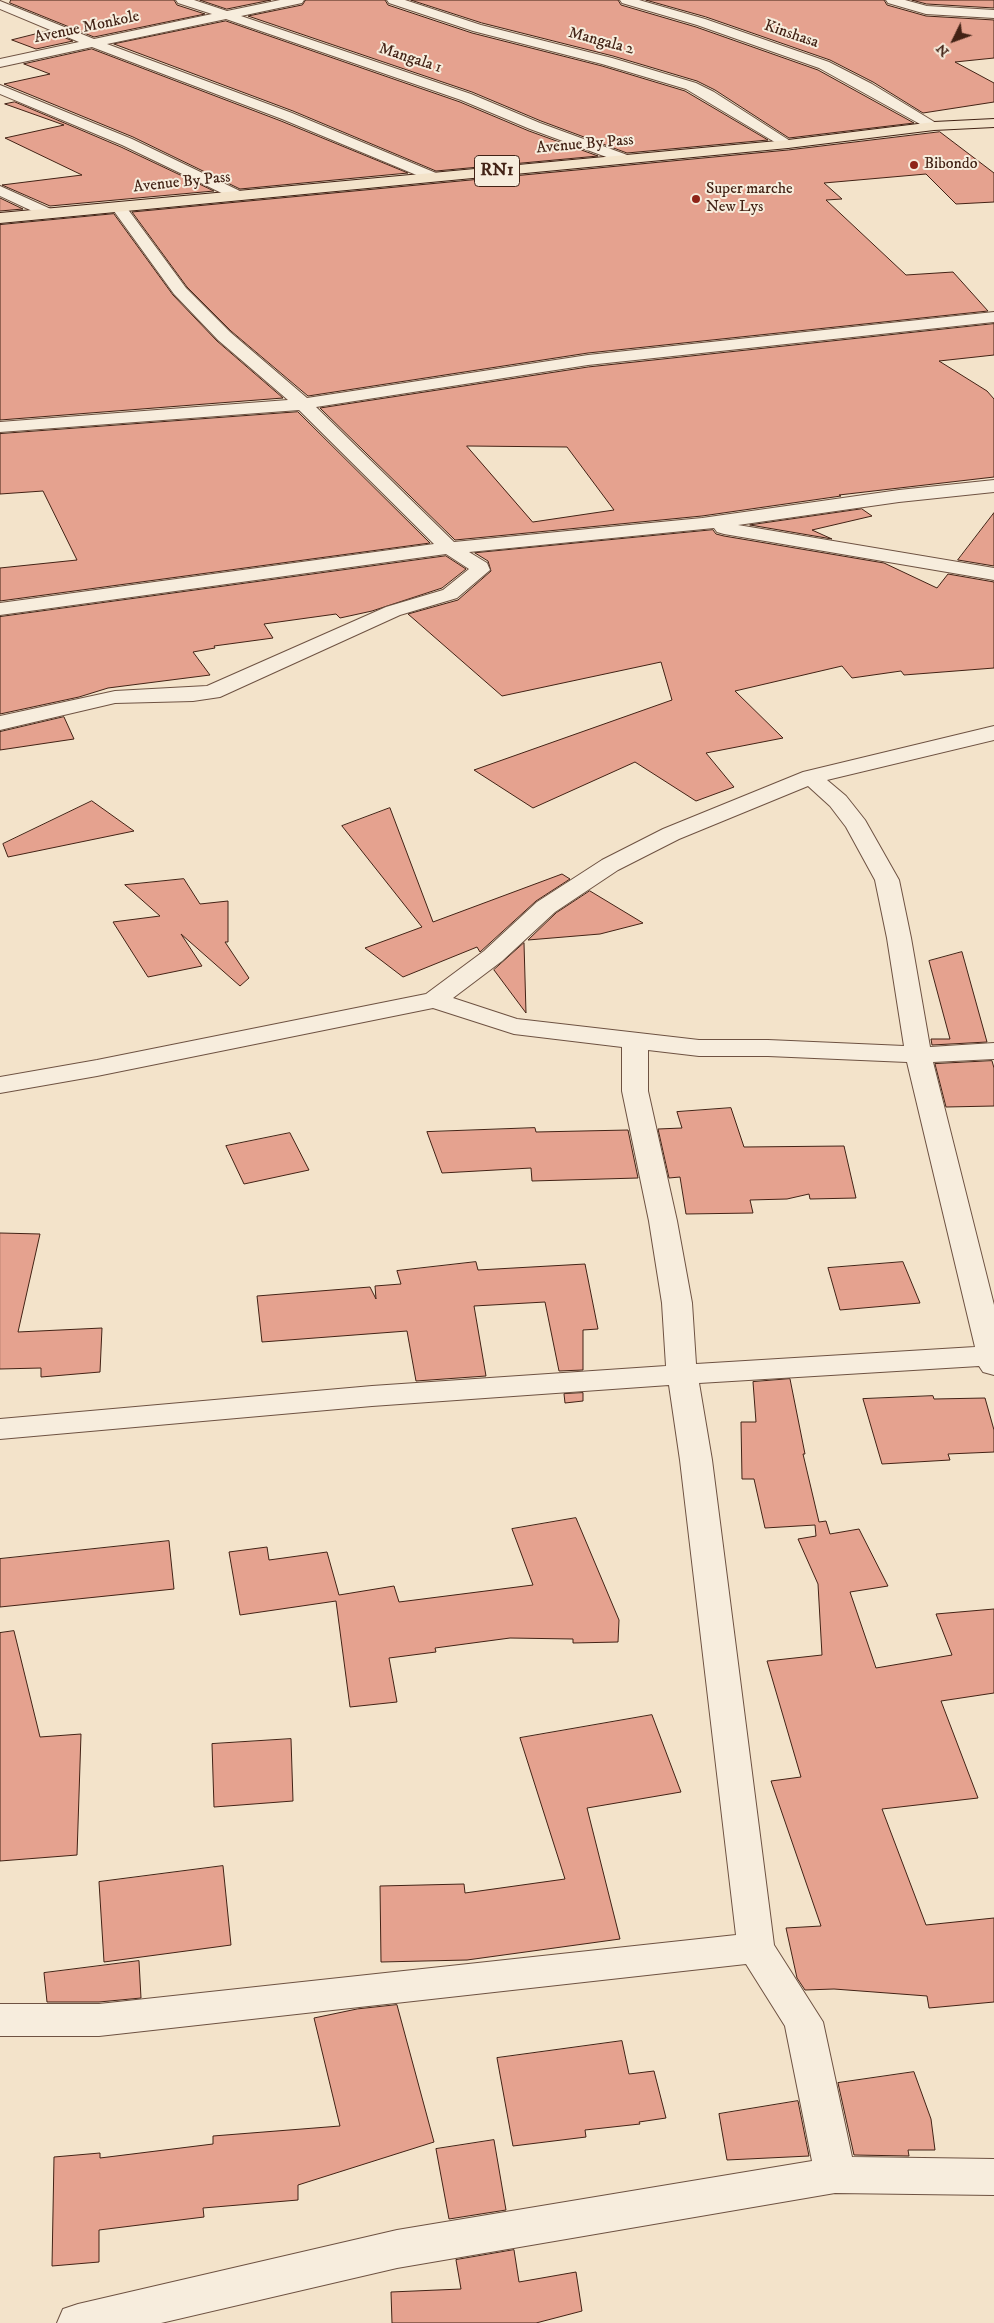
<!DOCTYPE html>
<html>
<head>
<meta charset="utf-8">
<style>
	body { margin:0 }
	#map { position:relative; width:994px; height:2323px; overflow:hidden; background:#f3e3ca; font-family:"IM FELL DW Pica",serif }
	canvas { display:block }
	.north { position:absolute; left:929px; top:15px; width:50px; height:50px; -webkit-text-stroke:4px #f7eddd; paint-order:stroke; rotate:228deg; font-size:14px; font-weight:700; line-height:20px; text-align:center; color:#422215 }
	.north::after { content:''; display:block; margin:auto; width:18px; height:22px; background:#422215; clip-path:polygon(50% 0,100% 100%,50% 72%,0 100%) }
</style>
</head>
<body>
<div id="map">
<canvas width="994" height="2323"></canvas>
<div class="north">N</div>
</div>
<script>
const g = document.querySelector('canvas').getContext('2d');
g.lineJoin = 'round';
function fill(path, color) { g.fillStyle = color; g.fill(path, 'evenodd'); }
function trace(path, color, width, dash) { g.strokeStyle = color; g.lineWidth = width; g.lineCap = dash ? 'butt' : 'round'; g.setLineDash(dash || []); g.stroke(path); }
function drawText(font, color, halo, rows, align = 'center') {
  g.font = font + ' "IM FELL DW Pica",serif'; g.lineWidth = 4; g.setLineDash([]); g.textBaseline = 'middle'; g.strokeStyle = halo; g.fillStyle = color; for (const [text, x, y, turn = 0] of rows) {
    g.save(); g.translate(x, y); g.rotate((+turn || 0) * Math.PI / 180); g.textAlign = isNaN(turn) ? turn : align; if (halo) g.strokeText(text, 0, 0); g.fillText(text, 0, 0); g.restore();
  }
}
const building = new Path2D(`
	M11 0H174L177 5 205 14 94 37 10 3Z
	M200 0H271L227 9Z
	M306 0H385L388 5 472 33 602 66 685 91 768 140 627 153 541 121 472 92 248 16 302 5Z
	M411 0H618L621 5 696 27 818 70 914 123 789 138 715 90 697 81 613 56 482 23Z
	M646 0H884L887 5 926 16 994 20V58L955 62 994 83V102L923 113 873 82 830 60 706 17Z
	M912 0H994V8L927 4Z
	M226 21 460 102 529 131 598 156 436 171 293 111 114 44Z
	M48 31 73 41 36 49 12 40Z
	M92 49 281 121 408 173 240 189 133 137 4 84 50 74 24 64Z
	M15 102 121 147 214 191 50 206 2 185 82 175 5 138 64 125 5 104Z
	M940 132 994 173V202L956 204 926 174 824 183 842 199 826 200 906 275 953 272 988 311 588 353 308 396 231 331 187 287 132 212 788 150Z
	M0 198 23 209 0 211Z
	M114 214 173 295 217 341 283 398 0 420V225Z
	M994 324V355L939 361 987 391 994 399V477L839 495 841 496 702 516 455 540 320 408 588 367ZM467 446 567 447 614 510 533 522Z
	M298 412 430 543 0 601V568L77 560 43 491 0 494V434Z
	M862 509 872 516 812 530 832 539 750 525Z
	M994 513V566L958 560Z
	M713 530 716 534 724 536 884 563 937 588 948 574 994 582V668L904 675 901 671 852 678 842 666 735 691 783 738 706 753 734 787 696 801 635 762 533 808 474 770 672 700 661 662 502 696 408 614 458 600 491 571 488 561 475 553Z
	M446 556 466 569 442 588 372 611 340 618 336 614 264 624 273 638 214 646 215 648 193 652 210 675 108 688 79 697 0 714V617Z
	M64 717 74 739 0 750V732Z
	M92 801 134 831 8 857 3 844Z
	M390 808 433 922 562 874 570 879 536 901 480 952 477 947 403 977 365 948 422 927 342 826Z
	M184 879 200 904 228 901V942H225L249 978 240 986 181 934 202 966 148 977 113 922 160 916 125 885Z
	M590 891 643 923 600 934 528 940 556 913Z
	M524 943 526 1013 494 970Z
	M962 952 987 1042 932 1045 931 1039H950L929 961Z
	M992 1061 994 1068V1106L946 1107 935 1064Z
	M731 1108 744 1147 844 1146 856 1198 810 1199 809 1194 787 1199 750 1200 753 1213 686 1214 680 1177 669 1178 658 1129 682 1128 677 1112Z
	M535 1128 536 1132 628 1130 638 1178 532 1181 531 1168 442 1173 427 1132Z
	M290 1133 309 1170 244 1184 226 1146Z
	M0 1233 40 1234 18 1332 102 1328 100 1372 41 1377V1368L0 1369Z
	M476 1262 478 1270 585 1264 598 1329 583 1330V1370L559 1371 545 1302 474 1306 486 1376 416 1381 407 1331 262 1342 257 1296 370 1287 376 1299 375 1286 401 1284 397 1271Z
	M903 1262 920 1303 840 1310 828 1268Z
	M790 1379 805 1454H803L819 1522 826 1521 830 1534 859 1529 888 1586 850 1592 876 1668 952 1655 936 1614 994 1609V1693L941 1701 978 1798 882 1809 926 1925 994 1918V2002L929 2008 927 1996 834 1989 805 1990 797 1978 786 1928 821 1926 771 1781 801 1777 767 1661 822 1655 818 1584 798 1539 816 1536 815 1525 765 1528 754 1479H742L741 1422H756L753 1382Z
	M583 1393V1401L565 1403 564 1394Z
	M933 1396 934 1399 985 1398 994 1430V1452L948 1454 950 1460 882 1464 863 1399Z
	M576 1518 619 1620 618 1642 573 1643V1639L510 1638 435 1648 436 1652 389 1658 397 1702 350 1707 336 1601 240 1615 229 1552 267 1547 269 1560 327 1552 339 1595 394 1586 399 1602 533 1585 512 1529Z
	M169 1541 174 1589 0 1607V1559Z
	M14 1631 40 1737 81 1734 77 1855 0 1861V1633Z
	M652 1715 681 1792 587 1808 620 1939 467 1960 381 1962 380 1886 464 1884 465 1893 565 1879 520 1738Z
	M291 1739 293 1801 214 1807 212 1744Z
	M223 1866 231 1945 104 1962 99 1882Z
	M139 1961 141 1998 99 2002H47L44 1973Z
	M397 2005 434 2142 298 2185V2200L203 2208 204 2217 99 2230V2262L52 2266 54 2157 100 2153V2158L213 2144V2136L340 2126 314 2018 357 2009Z
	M622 2041 629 2074 654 2071 666 2118 639 2122 640 2124 585 2130 586 2137 513 2146 497 2058Z
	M914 2072 931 2119 935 2150H908L909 2156 854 2155 838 2083Z
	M798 2101 809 2156 727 2160 719 2114Z
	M494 2140 506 2210 449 2219 436 2149Z
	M514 2250 519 2282 576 2272 582 2311 536 2323H392L391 2292 461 2289 456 2260Z`);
const minor = new Path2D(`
	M176 0H194L227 11 280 0H304L302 3 241 16 471 94 540 123 630 156 632 159 630 162H620L530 129 461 100 226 19 107 44 292 113 436 173 438 176 436 179H426L282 119 92 47 0 67V59L79 42 0 9V1L94 39 212 14 178 3Z
	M387 0H405L481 25 612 58 696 83 714 92 795 144 788 148 783 147 686 89 602 64 473 31 389 3Z
	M620 0H639L705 19 829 62 872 84 941 126 939 129H929L819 68 697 25 622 3Z
	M886 0H905L927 6 994 10V18L926 14 888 3Z
	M0 85 132 139 242 192 244 195 237 199 232 198 122 145 0 94Z
	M0 186 53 210 56 213 53 216H43L0 196Z
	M119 202 124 204 186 288 230 332 307 398 588 355 994 312V322L588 365 316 407 454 542 702 518 899 490 994 480V492L899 502 738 525 994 568V580L724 534 717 532 714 528 469 552 487 563 490 570 457 598 400 615 220 697 193 701 115 703 0 730V716L115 691 207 686 386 607 443 590 469 569 446 554 0 615V603L434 544 299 410 0 432V422L288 400 218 340 174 294 111 207Z
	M994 726V740L827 780 846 796 865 820 899 880 911 938 930 1047 994 1043V1059L933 1062 994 1305V1375L983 1372 979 1366 699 1383 712 1460 774 1945 823 2022 852 2157 994 2159V2195L835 2193 397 2268 161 2323H57L63 2309 78 2304 397 2230 812 2161 785 2026 746 1964 99 2036H0V2004H99L736 1935 680 1460 669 1385 372 1406 0 1439V1419L372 1386 666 1366 662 1303 649 1221 622 1091V1047L514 1034 433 1008 97 1076 0 1093V1077L97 1060 426 994 484 951 537 902 602 860 663 829 803 772ZM808 786 830 806 846 827 875 880 887 938 904 1046 768 1040H699L517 1019 453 998 502 961 555 912 618 870 679 839ZM648 1050 699 1056H768L907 1062 975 1347 696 1364 692 1303 677 1221 648 1091Z`);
const trunk = new Path2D(`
	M994 119V127L934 130 788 148 0 223V213L788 140 934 122Z`);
const markers = [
	[914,165,5,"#8f2418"],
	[696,199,5,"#8f2418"]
];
const farStreetnames = [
	["Avenue Monkole",87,28,-12],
	["Kinshasa",791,35,19],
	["Mangala 2",601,42,15],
	["Mangala 1",410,59,18],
	["Avenue By Pass",585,145,-5],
	["Avenue By Pass",182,183,-6]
];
const farPoinames = [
	["Bibondo",924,165],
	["Super marche",706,190],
	["New Lys",706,208]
];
const shields = [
	[497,171,45]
];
const shieldNames = [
	["RN1",497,171]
];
fill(building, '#e5a28f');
trace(building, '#422215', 1);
trace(minor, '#6e5242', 2);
trace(trunk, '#422215', 2);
fill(minor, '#f7eddd');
fill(trunk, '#f3e3ca');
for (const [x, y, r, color] of markers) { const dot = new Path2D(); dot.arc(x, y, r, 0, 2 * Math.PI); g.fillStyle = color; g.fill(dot); trace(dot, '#f7eddd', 2); }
drawText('16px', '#422215', '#f7eddd', farStreetnames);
drawText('16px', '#422215', '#f7eddd', farPoinames, 'left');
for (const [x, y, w] of shields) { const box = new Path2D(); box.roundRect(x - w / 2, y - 15.5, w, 31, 4); g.fillStyle = '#f7eddd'; g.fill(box); trace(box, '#422215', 1); }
drawText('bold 18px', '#422215', null, shieldNames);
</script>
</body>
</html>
